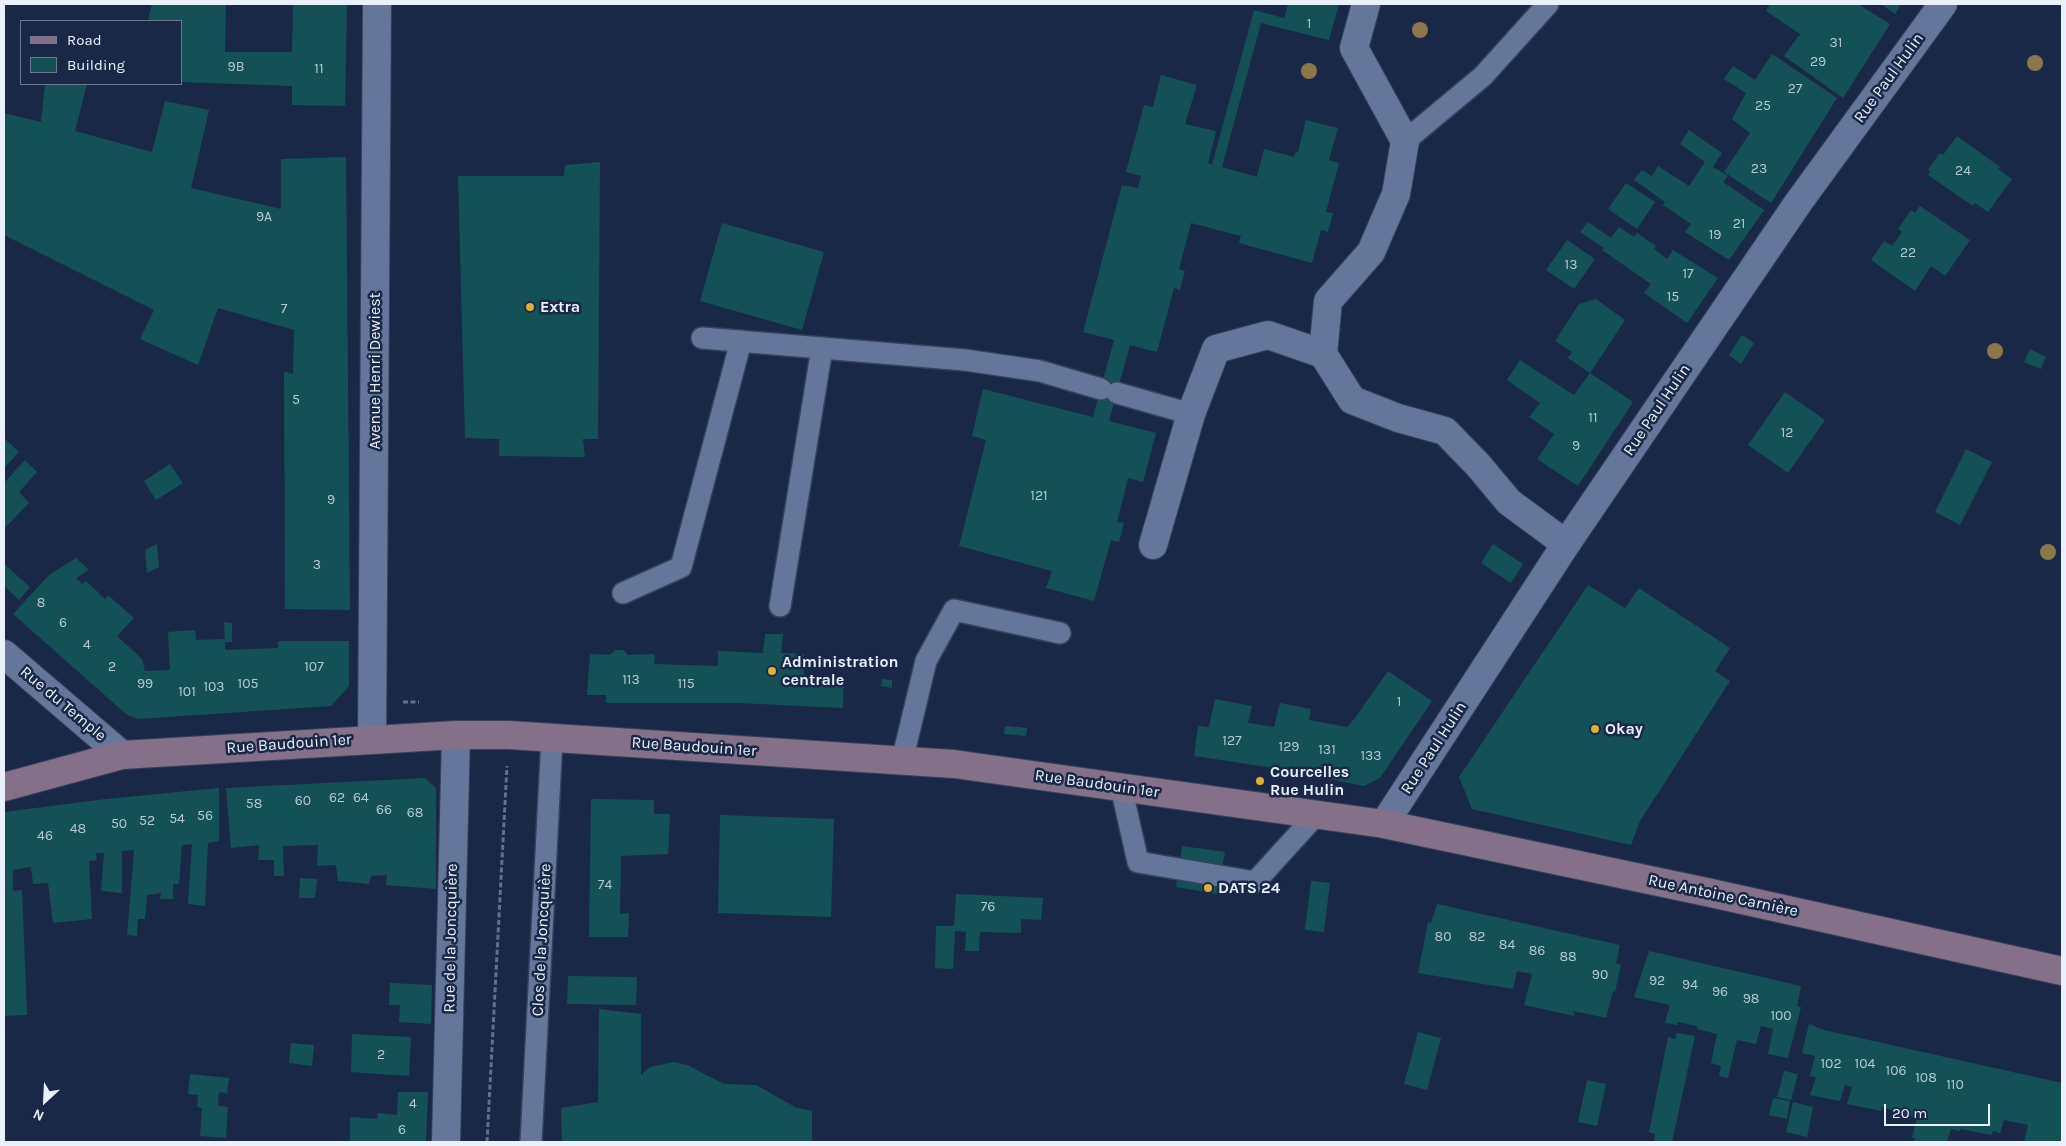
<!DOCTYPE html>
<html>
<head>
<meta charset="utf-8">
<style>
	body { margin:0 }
	#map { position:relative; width:2066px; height:1146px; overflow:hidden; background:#1a2847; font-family:Karla,sans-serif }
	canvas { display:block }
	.frame { position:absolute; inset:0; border:5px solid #eaf1fd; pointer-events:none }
	.legend { position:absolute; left:20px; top:20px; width:162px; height:65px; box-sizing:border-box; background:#1a2847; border:1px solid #6d7890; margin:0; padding:6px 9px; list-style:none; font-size:15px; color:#eaf1fd }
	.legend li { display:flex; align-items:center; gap:10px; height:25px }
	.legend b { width:25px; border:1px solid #6d7890 }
	.north { position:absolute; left:20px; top:1076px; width:50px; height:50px; -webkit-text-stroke:4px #1a2847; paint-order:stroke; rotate:205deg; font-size:14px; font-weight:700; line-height:20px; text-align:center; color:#eaf1fd }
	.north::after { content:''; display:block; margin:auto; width:18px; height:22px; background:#eaf1fd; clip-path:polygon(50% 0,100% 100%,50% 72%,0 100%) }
	.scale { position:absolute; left:1884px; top:1104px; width:106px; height:22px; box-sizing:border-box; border:2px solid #eaf1fd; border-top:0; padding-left:6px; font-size:15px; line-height:18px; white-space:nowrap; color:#eaf1fd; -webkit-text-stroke:4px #1a2847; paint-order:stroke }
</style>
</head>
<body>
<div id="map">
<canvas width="2066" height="1146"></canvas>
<div class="frame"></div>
<ul class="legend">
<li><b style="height:6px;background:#847088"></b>Road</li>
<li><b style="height:14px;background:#145157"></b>Building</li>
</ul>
<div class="north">N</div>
<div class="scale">20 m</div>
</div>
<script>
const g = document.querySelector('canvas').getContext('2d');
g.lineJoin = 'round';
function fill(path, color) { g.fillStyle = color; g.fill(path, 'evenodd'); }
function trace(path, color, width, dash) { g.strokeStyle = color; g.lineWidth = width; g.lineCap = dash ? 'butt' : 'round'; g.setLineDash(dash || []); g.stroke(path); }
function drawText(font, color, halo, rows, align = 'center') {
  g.font = font + ' Karla,sans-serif'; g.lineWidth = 5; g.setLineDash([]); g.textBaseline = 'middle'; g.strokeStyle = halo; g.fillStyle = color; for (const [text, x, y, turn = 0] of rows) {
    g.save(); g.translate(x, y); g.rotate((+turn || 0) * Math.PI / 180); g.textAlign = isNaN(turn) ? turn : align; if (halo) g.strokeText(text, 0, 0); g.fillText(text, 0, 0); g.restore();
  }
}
const building = new Path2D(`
	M152 4H226L225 52H292L293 4H347L345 106 292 105V86L181 82V21H148Z
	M1288 4H1339L1329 40 1261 23 1222 167 1257 177 1264 149 1294 157 1296 152H1298L1306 120 1338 128 1329 160 1339 163 1326 212 1333 213 1328 232 1321 230 1312 263 1239 243 1241 236 1191 223 1179 269 1185 271 1180 290 1174 288 1157 352 1130 345 1109 421 1156 433 1143 482 1128 478 1117 522 1124 523 1119 542 1111 540 1094 601 1046 588 1052 571 959 546 986 440 972 436 983 389 1093 417 1114 340 1083 332 1122 185 1138 188 1141 176 1126 172 1144 105 1153 107 1161 75 1197 85 1185 124 1216 131 1208 163 1212 165 1254 10 1284 18Z
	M1770 4H1858L1890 24 1843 98 1784 56 1800 34 1766 11Z
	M1881 4H1901L1895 14Z
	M1772 54 1837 98 1771 203 1724 172 1750 133 1732 119 1746 93 1724 79 1733 66 1755 80Z
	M45 84H87L75 131 152 152 165 101 209 110 191 188 281 209V159L346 157 350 610 285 609 284 371 293 374 294 330 218 308 198 365 140 339 154 310 4 235V113L41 122Z
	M1689 130 1722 153 1713 167 1728 176 1723 182 1764 210 1729 260 1685 232 1691 224 1663 205 1665 202 1634 180 1642 170 1652 176 1658 166 1689 186 1705 162 1680 144Z
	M1957 136 2000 167 1998 169 2012 179 1988 212 1975 203 1973 206 1928 175 1930 172 1928 170 1940 153 1943 155Z
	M600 162 598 439H583L585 457 499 456V439L465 438 458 176H564L565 165Z
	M1626 183 1655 202 1637 229 1608 209Z
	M1920 206 1970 240 1945 276 1931 266 1915 291 1871 260 1884 241 1892 246 1902 232 1898 229 1911 210 1915 213Z
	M1588 222 1611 238 1619 227 1634 237 1637 233 1656 246 1654 249 1667 259 1673 250 1718 278 1687 323 1644 293 1651 284 1602 250 1604 248 1580 232Z
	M722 223 824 252 802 330 700 301Z
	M1567 240 1595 259 1574 289 1546 270Z
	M1596 299 1625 320 1590 373 1568 358 1572 352 1555 341 1579 304Z
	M1742 335 1754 343 1741 364 1729 355Z
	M2030 349 2046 357 2041 369 2024 362Z
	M1520 360 1574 395 1590 373 1633 402 1578 486 1537 459 1554 434 1529 417 1540 403 1507 380Z
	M1785 392 1825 420 1788 473 1748 445Z
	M4 438 19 452 4 468Z
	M1966 449 1992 462 1960 525 1935 512Z
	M25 460 37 472 19 492 29 503 4 529V483Z
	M170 464 183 483 156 500 144 481Z
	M157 544 159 567 147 573 145 550Z
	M1493 544 1523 564 1511 583 1481 563Z
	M76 558 89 570 76 578 82 584 86 581 105 599 108 595 134 618 117 636 142 659 145 671 170 670 168 632 195 630 196 640 225 639 224 622 232 623V642H225V650L278 648V641H349V686L331 706 138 719 126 714 13 614 49 575Z
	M4 564 30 587 19 600 4 586Z
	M1588 585 1625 608 1639 588 1730 648 1715 671 1730 681 1640 821 1631 845 1472 809 1459 777Z
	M765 634H783L781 653 804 654V677H844L843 708 739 703H606V695H587L590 654 610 655 615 650H623L628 655 655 654 654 664 718 666V651L763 653Z
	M1388 671 1432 701 1380 778 1364 786 1267 767 1194 756 1198 726 1209 727 1215 699 1252 706 1248 723 1274 727 1280 703 1311 709 1309 720 1347 727 1355 718Z
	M882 679 892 680V688L881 686Z
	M1005 726 1027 728 1026 736 1004 734Z
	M425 778 436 788V889L386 885 387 875 371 876 369 884 338 881 336 865 317 866 318 845 283 846 284 876H274V860H258L259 845 231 848 226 788Z
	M219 788V841L208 843 205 906 188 904 192 844 182 845 179 884H173V899H160L161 893 147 895 145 919H138L137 936 127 935 134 850 122 851V893L101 891 104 853H96L97 860 89 861 92 919 53 923 48 883 33 884 31 867 13 870V891L22 890 27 1015 4 1016V812L106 799Z
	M591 799 654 800V814H670L668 854 621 856 620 914 629 913 628 937H589Z
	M720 815 834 819 831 917 718 913Z
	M1182 846 1225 852 1217 894 1176 887Z
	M300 878 317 879 315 898H299Z
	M1311 881 1330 883 1324 932 1305 930Z
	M956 894 1043 898 1041 920 1021 919V933L980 932 979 951H965L966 932 955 931 953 969 935 968 936 926H954Z
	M1437 904 1620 945 1616 963 1621 965 1615 992 1613 991 1606 1018 1573 1011 1575 1016 1524 1005 1532 974 1517 971 1513 989 1418 973 1428 922 1431 923Z
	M1649 951 1801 986 1797 1006 1801 1007 1788 1058 1768 1054 1773 1029 1761 1026 1756 1044 1737 1040 1728 1078 1719 1076 1721 1066 1711 1063 1717 1034 1697 1029V1026L1678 1022 1677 1025 1665 1023 1670 1005 1634 997Z
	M568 976 637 977 636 1005 567 1004Z
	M390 983 432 985 431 1024 399 1022 400 1005H389Z
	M599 1009 641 1014V1075L650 1067 674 1062 687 1065 724 1084 756 1085 797 1108 812 1111V1142H562L561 1108 598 1102Z
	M1809 1024 1824 1030 2062 1083 2061 1142H2024L2028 1125 2004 1120 2000 1133 1993 1131 1992 1135 1960 1129V1131L1951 1129 1947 1142H1914L1915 1138H1912L1917 1118 1882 1107 1881 1111 1847 1104 1852 1087 1845 1085 1840 1101 1810 1095 1816 1077 1810 1076 1815 1056 1802 1053Z
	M1418 1032 1441 1038 1427 1090 1404 1084Z
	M1677 1033 1695 1036 1672 1142H1654L1655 1134 1649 1132 1668 1037 1675 1039Z
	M352 1034 411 1037 409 1076 351 1072Z
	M291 1043 314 1045 312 1066 289 1063Z
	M1784 1071 1798 1074 1791 1100 1777 1097Z
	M190 1074 229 1078 227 1093 219 1092 218 1106 228 1107 226 1138 200 1136 202 1108 197 1107 198 1095 188 1094Z
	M1587 1080 1606 1084 1597 1126 1578 1122Z
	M398 1092H428L426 1142H350V1117L377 1119 378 1113 397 1115Z
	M1773 1098 1790 1101 1787 1119 1769 1115Z
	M1793 1102 1813 1107 1807 1137 1786 1132Z`);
const path = new Path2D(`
	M403 702H419
	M487 1142 507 766`);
const lane = new Path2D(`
	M1405 141 1483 76 1548 4
	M702 338 965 360 1040 371 1101 389
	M1117 393 1191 414
	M623 593 681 567 741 341
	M780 606 822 348
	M902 761 926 661 954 610 1060 633
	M1121 787 1138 862 1255 882 1316 815
	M531 1142 552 738`);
const street = new Path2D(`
	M1366 4 1354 48 1405 141 1396 194 1371 252 1328 301 1323 354 1352 400 1398 418 1445 431 1478 465 1509 502 1566 544
	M1153 545 1191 414 1216 349 1268 335 1323 354
	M4 654 122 755
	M372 739 377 4
	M1384 824 1566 544 1798 203 1943 4
	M446 1142 456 735`);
const secondary = new Path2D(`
	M4 787 122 755 456 735H509L954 764 1384 824 1711 893 2062 971`);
const trees = [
	[1420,30],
	[2035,63],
	[1309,71],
	[1995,351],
	[2048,552]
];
const markers = [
	[530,307,5,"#e1af34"],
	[772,671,5,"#e1af34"],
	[1595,729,5,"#e1af34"],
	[1260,781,5,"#e1af34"],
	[1208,888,5,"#e1af34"]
];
const numberNames = [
	["1",1309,24],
	["31",1836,43],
	["29",1818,62],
	["9B",236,67],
	["11",319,69],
	["27",1795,89],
	["25",1763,106],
	["23",1759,169],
	["24",1963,171],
	["9A",264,217],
	["21",1739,224],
	["19",1715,235],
	["22",1908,253],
	["13",1571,265],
	["17",1688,274],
	["15",1673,297],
	["7",284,309],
	["5",296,400],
	["11",1593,418],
	["12",1787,433],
	["9",1576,446],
	["121",1039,496],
	["9",331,500],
	["3",317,565],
	["8",41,603],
	["6",63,623],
	["4",87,645],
	["2",112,667],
	["107",314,667],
	["113",631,680],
	["99",145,684],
	["105",248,684],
	["115",686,684],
	["103",214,687],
	["101",187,692],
	["1",1399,702],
	["127",1232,741],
	["129",1289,747],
	["131",1327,750],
	["133",1371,756],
	["62",337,798],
	["64",361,798],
	["60",303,801],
	["58",254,804],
	["66",384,810],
	["68",415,813],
	["56",205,816],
	["54",177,819],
	["52",147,821],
	["50",119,824],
	["48",78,829],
	["46",45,836],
	["74",605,885],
	["76",988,907],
	["80",1443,937],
	["82",1477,937],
	["84",1507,945],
	["86",1537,951],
	["88",1568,957],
	["90",1600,975],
	["92",1657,981],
	["94",1690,985],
	["96",1720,992],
	["98",1751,999],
	["100",1781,1016],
	["2",381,1055],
	["102",1831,1064],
	["104",1865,1064],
	["106",1896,1071],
	["108",1926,1078],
	["110",1955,1085],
	["4",413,1104],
	["6",402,1130]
];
const streetNames = [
	["Rue Paul Hulin",1889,78,-54],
	["Avenue Henri Dewiest",375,371,-90],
	["Rue Paul Hulin",1657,410,-56],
	["Rue du Temple",63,704,40],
	["Rue Baudouin 1er",289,744,-4],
	["Rue Baudouin 1er",694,747,4],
	["Rue Paul Hulin",1434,748,-57],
	["Rue Baudouin 1er",1097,784,8],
	["Rue Antoine Carnière",1723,896,12],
	["Rue de la Joncquière",451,938,-89],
	["Clos de la Joncquière",542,940,-87]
];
const poiNames = [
	["Extra",540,307],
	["Administration",782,662],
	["centrale",782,680],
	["Okay",1605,729],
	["Courcelles",1270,772],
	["Rue Hulin",1270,790],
	["DATS 24",1218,888]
];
fill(building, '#145157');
trace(lane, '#37415a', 24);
trace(street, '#37415a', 30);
trace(secondary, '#37415a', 30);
trace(path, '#647088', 3, [5, 2.5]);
trace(lane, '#65769b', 21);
trace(street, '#65769b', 28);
trace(secondary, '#847088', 28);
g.fillStyle = '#8b7749';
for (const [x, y] of trees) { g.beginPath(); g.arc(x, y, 8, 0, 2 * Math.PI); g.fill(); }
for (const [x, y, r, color] of markers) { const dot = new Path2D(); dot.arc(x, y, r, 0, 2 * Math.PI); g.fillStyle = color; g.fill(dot); trace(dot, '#1a2847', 2); }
drawText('14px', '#b4c9d4', null, numberNames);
drawText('16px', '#eaf1fd', '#1a2847', streetNames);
drawText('bold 16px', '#eaf1fd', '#1a2847', poiNames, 'left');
</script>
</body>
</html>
